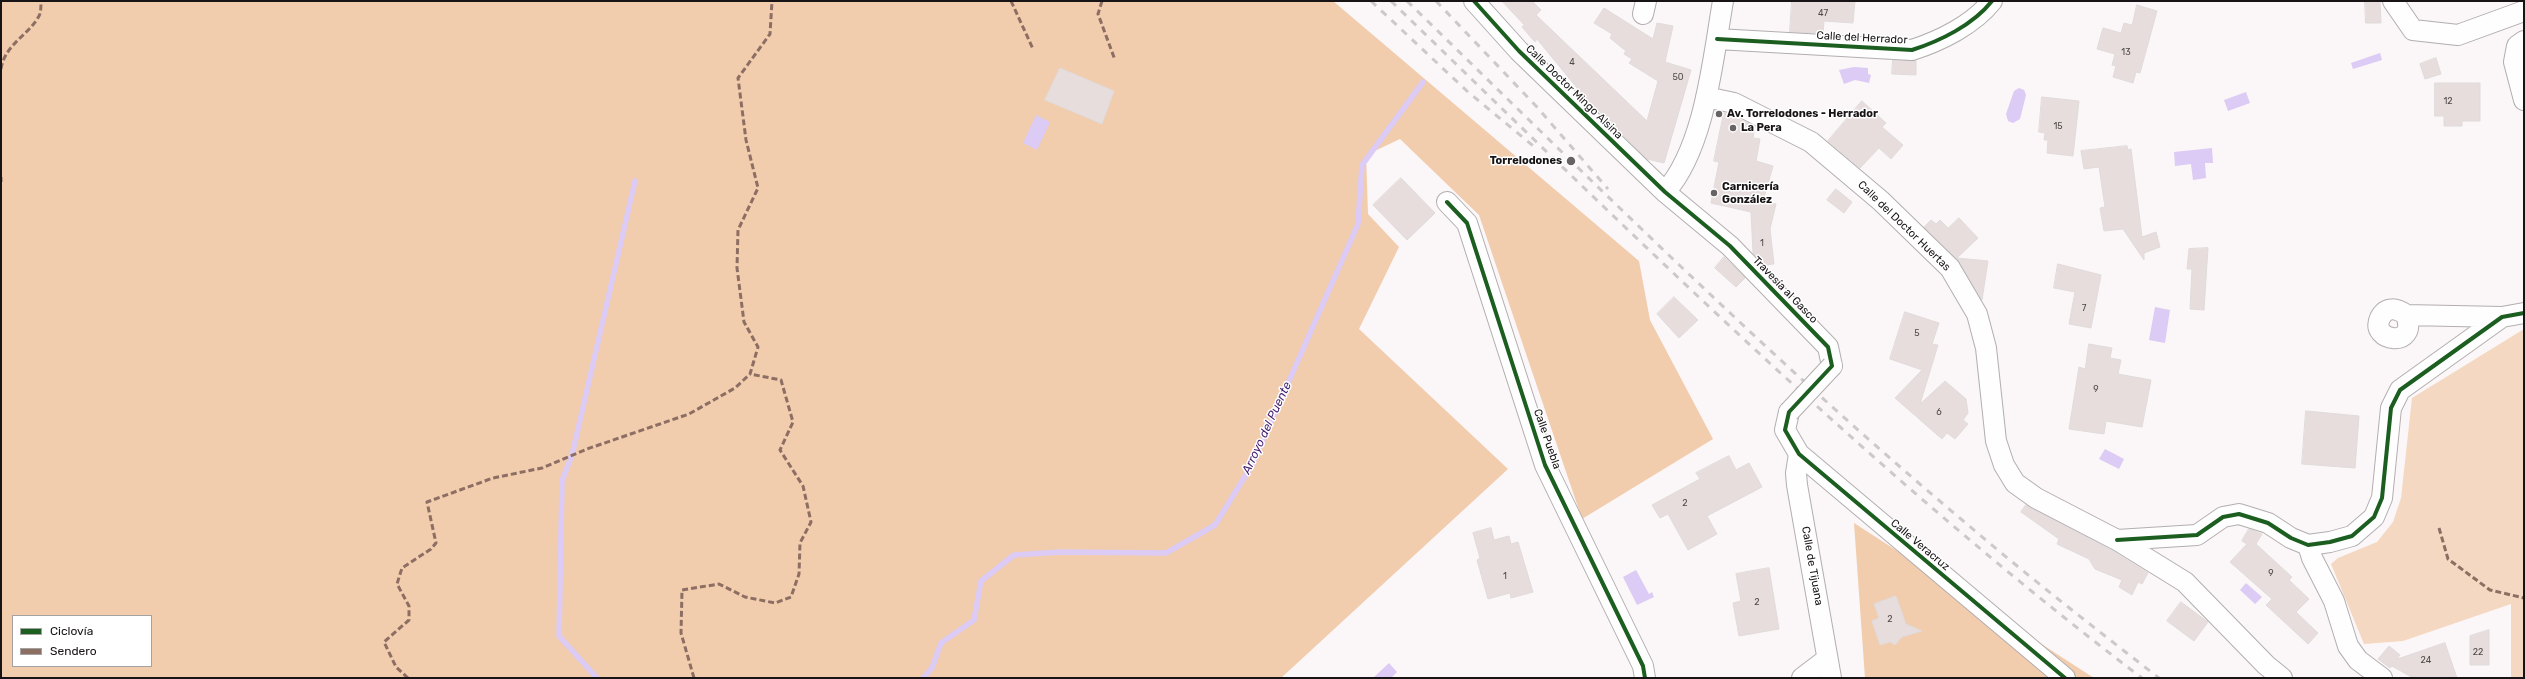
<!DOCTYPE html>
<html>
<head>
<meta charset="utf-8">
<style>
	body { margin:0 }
	#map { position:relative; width:2525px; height:679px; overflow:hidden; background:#fbf6f7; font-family:Rubik,sans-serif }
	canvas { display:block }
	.frame { position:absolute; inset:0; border:2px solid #181415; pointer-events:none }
	.legend { position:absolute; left:12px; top:615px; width:140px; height:52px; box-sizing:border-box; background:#fff; border:1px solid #a3a1a1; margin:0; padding:5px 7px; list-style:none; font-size:12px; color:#181415 }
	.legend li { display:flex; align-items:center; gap:8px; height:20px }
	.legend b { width:20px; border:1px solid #a3a1a1 }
</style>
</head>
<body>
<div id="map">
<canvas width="2525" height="679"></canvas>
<div class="frame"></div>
<ul class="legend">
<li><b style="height:5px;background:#1b5e20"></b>Ciclovía</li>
<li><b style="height:5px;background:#8d6e63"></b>Sendero</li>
</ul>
</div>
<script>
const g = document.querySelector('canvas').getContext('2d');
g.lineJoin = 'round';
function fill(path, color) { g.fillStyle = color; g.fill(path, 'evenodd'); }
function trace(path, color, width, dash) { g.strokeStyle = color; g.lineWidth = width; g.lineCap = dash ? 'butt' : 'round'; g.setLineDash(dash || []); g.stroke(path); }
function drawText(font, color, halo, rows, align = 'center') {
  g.font = font + ' Rubik,sans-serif'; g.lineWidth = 3; g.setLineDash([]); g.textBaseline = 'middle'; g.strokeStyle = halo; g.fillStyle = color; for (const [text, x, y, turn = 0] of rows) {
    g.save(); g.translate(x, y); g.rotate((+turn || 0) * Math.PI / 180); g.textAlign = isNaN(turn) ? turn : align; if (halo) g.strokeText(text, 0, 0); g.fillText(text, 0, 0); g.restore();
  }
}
const green = new Path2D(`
	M2524 329V678H2511V604L2403 641 2364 644 2331 564 2338 558 2377 542 2393 522 2401 498 2412 398Z`);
const forest = new Path2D(`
	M1 1H1333L1639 261 1650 320 1713 439 1582 519 1479 215 1400 139 1366 155 1368 214 1399 247 1359 329 1508 469 1281 678H1ZM13 616H151V666H13Z
	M1854 523 2094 678H1865Z`);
const water = new Path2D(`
	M2380 53 2382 60 2353 69 2351 63Z
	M1854 67 1868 68V74L1871 75 1869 83 1855 80 1844 84 1839 70Z
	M2019 88 2024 90 2026 95 2020 119 2013 123 2008 121 2006 114 2014 91Z
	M2246 92 2250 103 2228 111 2224 100Z
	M1036 115 1050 122 1037 150 1023 143Z
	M2212 148 2213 163H2205L2206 178 2193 180 2191 164 2175 166 2174 152Z
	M2155 307 2170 310 2165 343 2149 340Z
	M2105 449 2124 459 2119 469 2099 459Z
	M1636 570 1649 594 1652 592 1654 597 1637 605 1623 577Z
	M2246 583 2262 597 2255 604 2240 590Z
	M1389 663 1397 672 1391 678H1373Z`);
const stream = new Path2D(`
	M597 678 559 636 562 481 572 455 635 181
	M923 678 932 668 941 643 974 620 981 581 1014 555 1061 552 1166 553 1215 525 1252 465 1358 224 1362 165 1423 82`);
const building = new Path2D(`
	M1502 1H1532L1541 10 1536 15 1647 121 1658 81 1629 63 1632 59 1624 54 1626 51 1610 38 1612 34 1594 23 1604 8 1653 39 1657 23 1673 26 1665 62 1691 70 1664 163 1647 159 1582 94 1537 39 1535 42 1522 27 1524 25Z
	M1792 1H1855L1853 23 1824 21 1823 33 1790 32Z
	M2365 1H2380L2381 23H2366Z
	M2137 5 2157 11 2140 73 2136 72 2133 83 2113 77 2116 66 2112 65 2115 54 2097 49 2103 28 2121 33 2124 23 2132 25Z
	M2436 58 2441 74 2425 79 2420 64Z
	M1893 60 1916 61V75L1892 74Z
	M1060 68 1114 91 1102 124 1045 100Z
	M2435 83H2480V121H2462V126H2444V116H2435Z
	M2042 97 2079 101 2073 156 2047 153 2048 140H2044L2045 133 2039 132Z
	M1862 101 1886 123 1882 127 1903 145 1891 159 1879 148 1860 168 1828 141Z
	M1724 113 1755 126 1753 138 1760 139 1756 161 1773 166 1763 201 1776 204 1770 229 1774 264 1764 265 1753 253 1751 212 1711 203 1719 162 1714 161Z
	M2127 146 2128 150 2131 149 2142 237 2156 232 2160 247 2144 253V260L2123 229 2104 231 2100 208 2105 207 2099 167 2084 169 2081 151Z
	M1401 178 1435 213 1407 240 1373 205Z
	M1836 189 1852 202 1844 213 1827 200Z
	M1959 218 1978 238 1957 258 1988 261 1982 300 1958 260 1924 227 1931 220 1936 224 1940 220 1948 228Z
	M2208 248 2204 310 2190 309 2192 269H2187L2189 249Z
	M1724 257 1745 278 1736 287 1715 268Z
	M2058 264 2101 275 2091 328 2069 324 2075 292 2054 288Z
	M1674 297 1698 320 1679 338 1657 314Z
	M1905 312 1939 323 1932 344 1938 345 1920 404 1945 381 1966 399 1968 413 1963 420 1968 424 1955 439 1947 433 1942 439 1895 398 1922 370 1890 359Z
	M2089 344 2112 348 2110 358 2121 360 2118 374 2151 380 2142 427 2106 421 2104 434 2069 429 2079 367 2085 369Z
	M2306 411 2359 416 2355 468 2302 464Z
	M1729 456 1736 470 1749 463 1762 487 1707 516 1717 534 1688 550 1668 514 1660 518 1652 505 1700 479 1696 473Z
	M2026 505 2111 550 2148 573 2142 584 2138 582 2132 595 2119 587 2122 580 2095 569 2089 559 2057 544 2059 539 2021 512Z
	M1491 528 1494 540 1509 536 1511 544 1518 542 1533 592 1511 598 1510 593 1488 599 1477 560 1480 558 1473 533Z
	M2249 529 2262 534 2256 544 2292 577 2289 580 2309 599 2296 612 2318 633 2308 644 2266 605 2272 599 2230 562 2247 544 2242 541Z
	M1769 568 1779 629 1739 636 1733 603 1741 601 1736 574Z
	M1896 596 1906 624 1922 631 1902 637 1895 645 1890 642 1880 645 1872 621 1879 618 1874 604Z
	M2181 602 2208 622 2194 641 2167 621Z
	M2489 630V665H2470V636Z
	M2445 643 2457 678H2413L2392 666 2390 668 2378 659 2389 646 2400 655 2397 659Z`);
const minor = new Path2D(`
	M1474 1 1519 51 1665 192 1730 246 1828 347 1832 366
	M2393 1 2413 30 2458 35 2524 11
	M1643 14 1646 1
	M1717 39 1912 50C1940 41 1973 25 1992 1
	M2524 41 2517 46 2514 62 2524 100
	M1706 97 1734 103 1811 142 1881 201 1950 268 1977 314 1986 348 1996 441 2004 465 2015 483 2036 498 2117 540 2185 582 2266 665 2282 678
	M1665 192C1705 148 1713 58 1723 1
	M1447 202 1467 223 1545 465 1643 666 1645 678
	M2406 315C2419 349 2369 342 2380 318 2386 306 2397 308 2406 315L2502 317
	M1789 412 1785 430 1799 454 2065 678
	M1799 454 1796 473 1797 485 1831 678
	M2117 540 2197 535 2223 517 2239 514 2268 523 2291 538 2308 545 2330 542 2352 536 2374 517 2382 498 2391 408 2400 390 2502 317 2524 313
	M2308 545 2312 558 2334 601 2348 646 2358 660 2382 678
	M1802 678 1827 659`);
const rail = new Path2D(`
	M1371 1 1468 92 1537 149
	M1391 1C1634 236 1873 474 2142 678
	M1407 1C1588 177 1767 356 1961 519 2025 574 2092 626 2159 678
	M1436 1 1536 106 1608 189`);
const minorBridge = new Path2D(`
	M1789 412 1832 366`);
const quiet = new Path2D(`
	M1011 1 1033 49
	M1102 1 1098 14 1115 60
	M1 69C5 44 28 36 39 16 41 13 41 5 41 1
	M1 177V182
	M2439 528 2448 559 2490 590 2524 598
	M408 678 396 667 384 642 409 620V606L397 584 402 568 431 549 436 543 427 502 493 478 542 468 587 449 689 414 735 388 750 374 758 347 744 322 737 268 738 230 758 188 746 140 738 78 770 34 772 1
	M694 678 681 633 682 590 719 584 745 597 775 603 791 597 799 574 800 543 811 522 803 486 780 450 793 422 781 380 750 374`);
const cycleway = new Path2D(`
	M1474 1 1519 51 1665 192 1730 246 1828 347 1832 366 1789 412 1785 430 1799 454 2065 678
	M1717 39 1912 50C1940 41 1973 25 1992 1
	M1447 202 1467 223 1545 465 1643 666 1645 678
	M2117 540 2197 535 2223 517 2239 514 2268 523 2291 538 2308 545 2330 542 2352 536 2374 517 2382 498 2391 408 2400 390 2502 317 2524 313`);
const markers = [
	[1719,114,4,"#676364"],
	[1733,128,4,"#676364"],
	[1571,161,5,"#676364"],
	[1714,193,4,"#676364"]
];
const numberNames = [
	["47",1823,13],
	["13",2126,52],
	["4",1572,62],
	["50",1678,77],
	["12",2448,101],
	["15",2058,126],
	["1",1762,243],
	["7",2084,308],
	["5",1917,333],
	["9",2096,389],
	["6",1939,412],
	["2",1685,503],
	["9",2271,573],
	["1",1505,576],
	["2",1757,602],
	["2",1890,619],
	["22",2478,652],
	["24",2426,660]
];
const streetNames = [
	["Calle del Herrador",1862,38,3],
	["Calle Doctor Mingo Alsina",1574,92,44],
	["Calle del Doctor Huertas",1904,226,44],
	["Travesía al Gasco",1785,290,46],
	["Calle Puebla",1547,439,71],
	["Calle Veracruz",1920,545,40],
	["Calle de Tijuana",1812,566,80]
];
const poiNames = [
	["Av. Torrelodones - Herrador",1727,114],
	["La Pera",1741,128],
	["Torrelodones",1562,161,"right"],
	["Carnicería",1722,187],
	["González",1722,200]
];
const waterNames = [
	["Arroyo del Puente",1267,428,-65]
];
fill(green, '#f5d8c1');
fill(forest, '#f1ccad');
fill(water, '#dbcbf5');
trace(stream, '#dbcbf5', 5.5);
fill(building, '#e7dddc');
trace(building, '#e0dbdb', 1);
trace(minor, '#b3aeb0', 22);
trace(minor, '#fefefe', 20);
trace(rail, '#cbc9c9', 3, [7, 7]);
trace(minorBridge, '#b3aeb0', 22, []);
trace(minorBridge, '#fefefe', 20);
trace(quiet, '#8d6e63', 3, [6, 3]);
trace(cycleway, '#1b5e20', 4);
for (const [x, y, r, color] of markers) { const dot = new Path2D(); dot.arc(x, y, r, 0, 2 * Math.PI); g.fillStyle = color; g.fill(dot); trace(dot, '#fff', 1.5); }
drawText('9px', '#4f4a4a', null, numberNames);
drawText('11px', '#181415', '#fff', streetNames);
drawText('bold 11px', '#181415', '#fff', poiNames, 'left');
drawText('italic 12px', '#431c6f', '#fff', waterNames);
</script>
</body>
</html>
